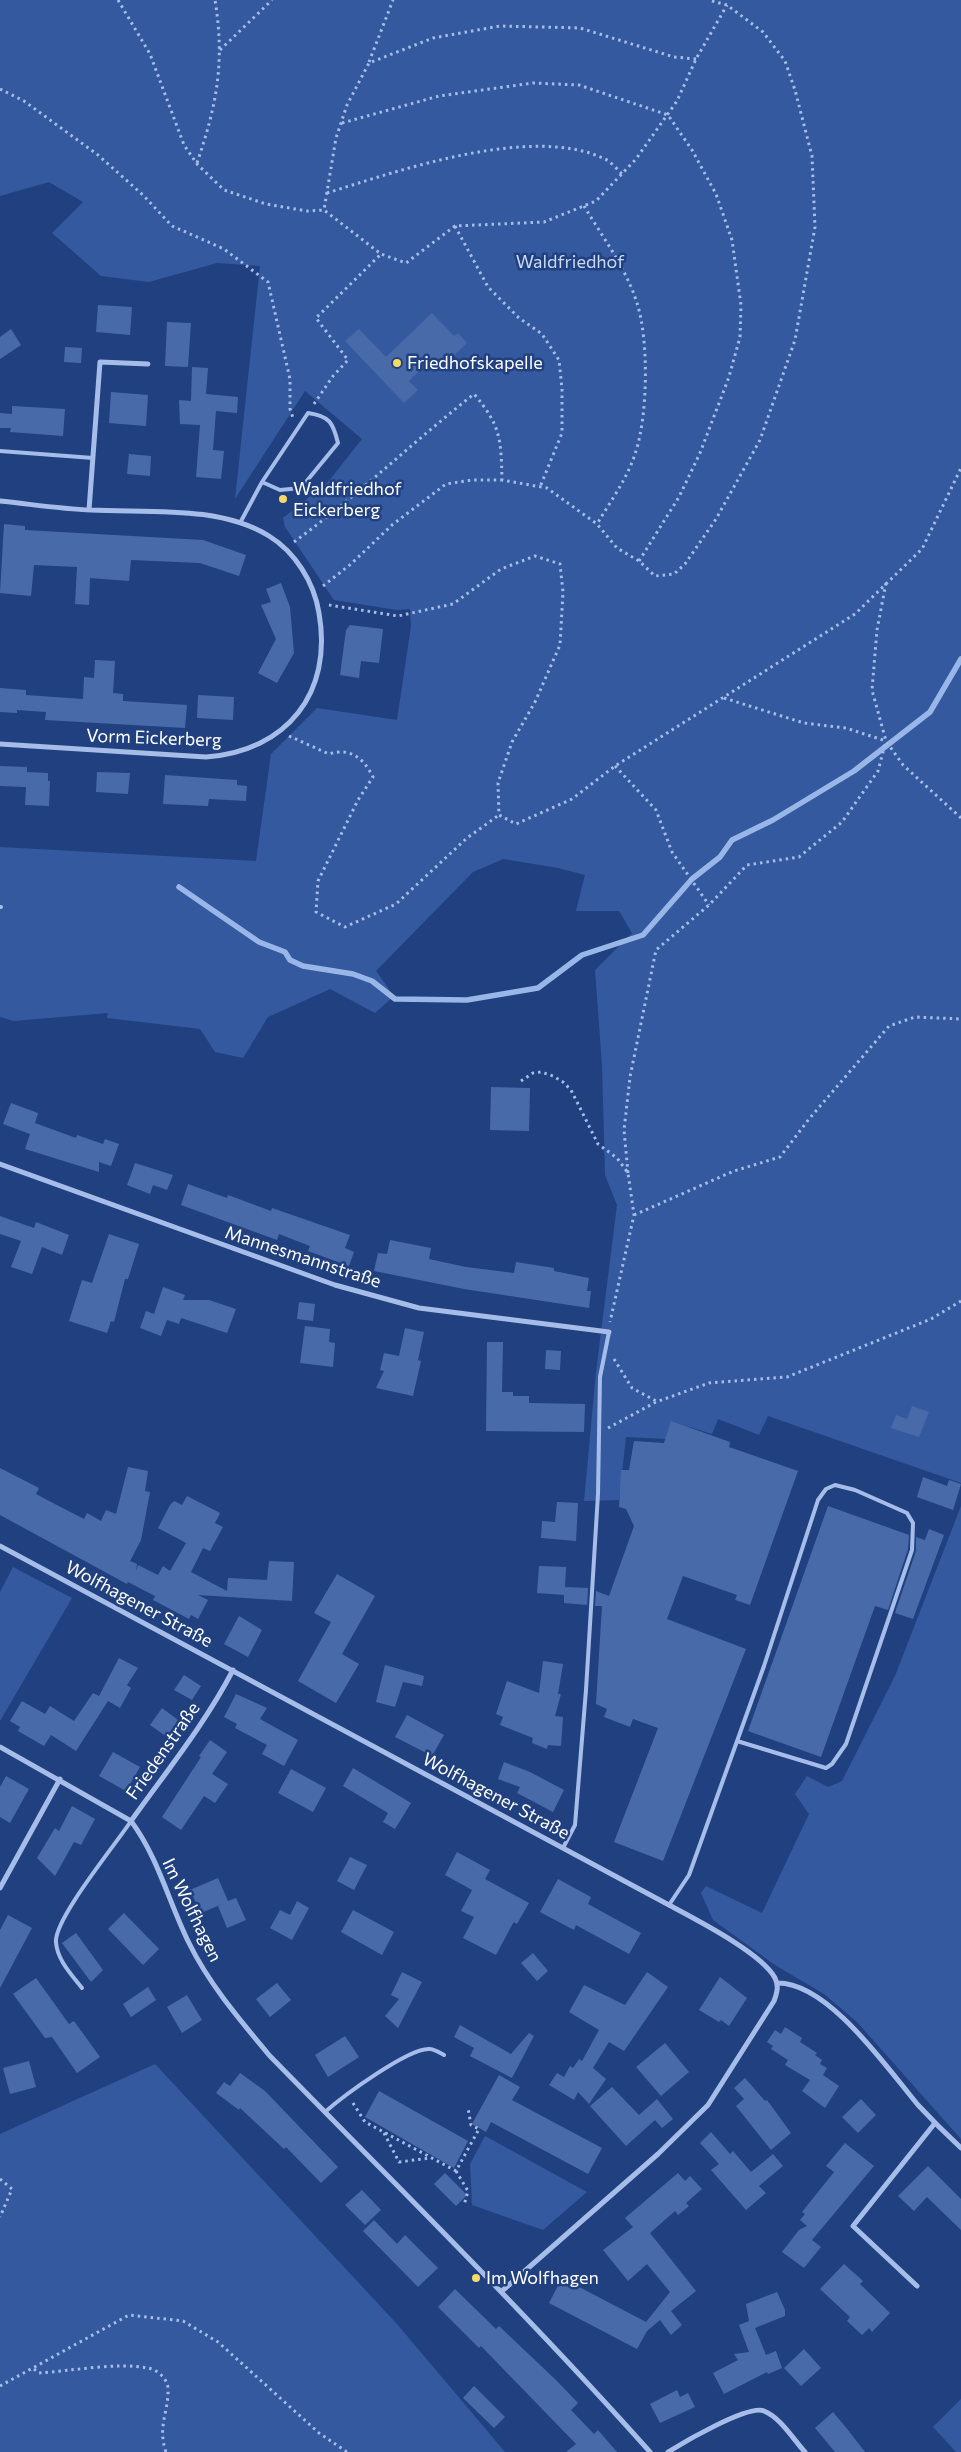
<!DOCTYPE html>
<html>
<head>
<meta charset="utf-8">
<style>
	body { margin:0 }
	canvas { display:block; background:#204080 }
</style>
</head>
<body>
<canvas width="961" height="2452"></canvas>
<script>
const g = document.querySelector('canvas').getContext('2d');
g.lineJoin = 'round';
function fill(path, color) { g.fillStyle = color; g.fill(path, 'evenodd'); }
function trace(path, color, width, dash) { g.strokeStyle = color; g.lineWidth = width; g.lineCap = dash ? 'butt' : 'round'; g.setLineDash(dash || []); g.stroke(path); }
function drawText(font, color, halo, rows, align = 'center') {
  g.font = font + ' Commissioner,sans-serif'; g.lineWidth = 5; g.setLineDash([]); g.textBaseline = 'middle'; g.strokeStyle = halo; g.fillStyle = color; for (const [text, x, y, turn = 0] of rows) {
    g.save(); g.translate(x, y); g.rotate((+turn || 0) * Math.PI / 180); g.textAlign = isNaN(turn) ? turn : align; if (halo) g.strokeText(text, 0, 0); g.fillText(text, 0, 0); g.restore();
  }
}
const green = new Path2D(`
	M0 0H961V1483L768 1416 759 1435 718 1419 712 1434 673 1422 666 1439 626 1437 619 1500 584 1501 596 1372 617 1205 605 1175 602 1065 595 970 632 933 619 911H576L585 875 558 868 503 859 473 872 376 971 394 996 375 1013 330 989 268 1017 243 1058 215 1052 200 1029 107 1018 108 1013 14 1021 0 1017V847L256 861 271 754 317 708 397 720 411 626 410 609 397 610 334 600 285 527 283 518 328 482 362 439 305 391 235 499 260 266 217 263 149 282 101 276 52 233 83 202 49 182 0 196Z
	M961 1506V2139L857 2022 824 1994 775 1965 713 1920 701 1893 706 1886 762 1913 809 1814 795 1794 807 1776 828 1787 842 1781 895 1676Z
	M13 1567 72 1598 0 1721V1592Z
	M155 2064 397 2324 505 2452H0V2134Z
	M485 2136 587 2192 543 2230 472 2205 470 2164Z
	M961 2399V2452H956L933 2427Z`);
const stream = new Path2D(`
	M179 887 259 942 285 952 290 960 303 966 353 974 372 981 395 999 467 1000 538 988 582 955 643 935 692 879 720 857 732 840 773 820 854 771 930 712 961 659`);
const building = new Path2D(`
	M98 305 132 307 130 335 96 332Z
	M432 313 454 336 458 333 467 343 441 368 432 358 409 381 418 390 404 403 345 341 359 329 386 357Z
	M167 322 191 323 188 367 165 366Z
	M11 329 21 345 0 359V337Z
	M65 347 82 348 81 363 64 362Z
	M192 367 208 368 206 394 238 397 237 413 216 411 213 450 224 451 221 479 196 477 200 425 180 424 179 400 191 401Z
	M111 392 148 395 146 426 109 423Z
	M12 406 65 409 63 436 10 432 11 428H0V413L12 414Z
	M129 454 151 456 150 476 127 474Z
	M4 524 25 526V530L203 540 246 555 239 576 200 563 131 560 129 581 90 578 89 605 75 604 77 567 34 565 31 596 0 593Z
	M281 583 290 607 294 653 277 683 258 673 276 639 261 605 271 602 266 589Z
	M350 625 383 629 379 663 361 661 359 678 340 675 346 630Z
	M95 660 115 661 113 693 123 694V701L187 705 185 728 45 720 46 712 17 710V713L0 712V688L26 690V695L83 699 84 677 94 678Z
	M198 695 234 697 233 720 197 718Z
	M0 766 27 767V772L48 773V781H50L49 806 25 805 26 787 0 786Z
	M97 772 130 773 128 794 96 792Z
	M165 775 237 780V785L247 786 246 801 209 799 208 806 163 804Z
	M491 1087 530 1088 529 1131 490 1130Z
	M11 1103 38 1113 35 1123 76 1138 77 1135 103 1144 105 1139 119 1144 111 1166 99 1162V1172L25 1149 30 1134 3 1124Z
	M135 1163 173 1175 167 1190 153 1185 150 1194 127 1185Z
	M188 1184 227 1198 228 1195 271 1211 272 1208 350 1235 345 1248 354 1252 349 1266 308 1251 310 1246 279 1234 277 1240 181 1205Z
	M0 1216 34 1228 36 1222 69 1235 62 1255 42 1247 32 1274 11 1267 21 1241 0 1234Z
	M109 1234 139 1244 128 1279H125L114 1322 111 1321 107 1333 69 1321 82 1280 92 1283Z
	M390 1240 431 1248 429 1259 466 1267 514 1273 516 1262 554 1268V1271L589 1278 587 1291H591L589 1308 464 1289 374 1271 378 1253 387 1254Z
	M163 1287 185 1295 183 1300H209L236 1309 227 1333 181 1318 179 1324 167 1320 161 1336 140 1328 146 1311 154 1314Z
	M299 1302 315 1304 313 1321 297 1319Z
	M305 1326 330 1329 329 1342 335 1343 333 1367 300 1363Z
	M405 1328 424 1332 418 1360 421 1361 413 1396 376 1388 384 1371 380 1370 384 1353 399 1356Z
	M487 1342H503L502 1392H513V1396H529V1403L585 1404 584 1432 486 1431Z
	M546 1350 561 1351 560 1370 545 1369Z
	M912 1406 929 1412 919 1437 891 1428 896 1415 907 1419Z
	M671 1421 730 1442 729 1447 798 1471 750 1605 735 1600 737 1595 683 1576 667 1619 746 1649 663 1861 614 1842 658 1728 633 1719 630 1727 604 1717 607 1709 596 1704 602 1606H595L596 1591 609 1596 634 1526 626 1509 619 1507 621 1470H629L634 1441 664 1443Z
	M128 1467 148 1471 145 1491 150 1492 141 1540 130 1561 137 1564 136 1571 138 1565 158 1575 163 1566 170 1571 186 1543 158 1528 170 1505 174 1501 182 1505 187 1496 220 1513 215 1523 223 1527 210 1551 203 1548 191 1572 227 1591 228 1578 267 1580 269 1561 294 1562 292 1601 198 1595 208 1600 198 1619 191 1615 189 1619 153 1600 155 1596 128 1582 127 1584 0 1515V1468L39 1488 36 1494 51 1502 84 1519 87 1513 101 1521 106 1510 116 1514Z
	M923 1477 947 1486 949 1480 961 1484 953 1510 917 1497Z
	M557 1502 578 1503 576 1541 541 1538 542 1521 555 1522Z
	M828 1506 909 1535 908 1549 888 1610 875 1606 821 1757 748 1731Z
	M929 1529 944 1535 913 1619 895 1613 916 1551V1537L925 1540Z
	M539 1566 566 1567 565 1587 588 1588 587 1605 564 1603V1595L537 1593Z
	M337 1574 375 1596 342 1654 359 1664 336 1703 298 1681 331 1622 314 1613Z
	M239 1616 262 1630 248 1657 224 1644Z
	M119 1658 138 1668 127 1685 131 1688 120 1708 108 1701 76 1751 51 1735 44 1746 18 1731 20 1727 10 1721 22 1701 45 1714 50 1706 74 1721 93 1693 99 1696Z
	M543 1661 563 1664 558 1694H561L555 1716 563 1717 561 1746 548 1745 547 1749 532 1743 533 1738 500 1725 503 1717 496 1714 507 1681 539 1693Z
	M385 1665 424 1676 422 1686 403 1682 395 1707 376 1702Z
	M184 1675 201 1686 192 1700 174 1690Z
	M236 1694 267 1708 260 1719 298 1740 284 1766 262 1754 267 1745 235 1728 237 1724 224 1717Z
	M162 1708 178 1720 167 1737 150 1725Z
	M407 1715 444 1735 432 1756 395 1737Z
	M210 1740 227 1752 212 1774 228 1784 215 1803 204 1796 181 1830 162 1817 201 1757 199 1756Z
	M113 1752 140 1767 126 1791 99 1776Z
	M504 1762 530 1772 564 1790 553 1812 517 1793 520 1787 498 1779Z
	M353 1768 411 1803 395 1829 383 1822 388 1813 343 1786Z
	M291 1769 326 1788 313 1812 278 1793Z
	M6 1776 29 1789 10 1823 0 1817V1787Z
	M72 1806 95 1819 81 1845 74 1842 55 1876 37 1858 55 1828 59 1831Z
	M457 1852 490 1870 485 1879 529 1903 517 1924 514 1922 512 1925 496 1955 463 1938 474 1917 461 1911 472 1890 445 1875Z
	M350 1857 367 1865 354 1890 337 1881Z
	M218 1878 228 1901 236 1898 246 1920 227 1928 218 1906 227 1902 201 1913 190 1890Z
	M558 1879 591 1897 588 1904 641 1933 629 1954 576 1925 574 1930 540 1912Z
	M297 1901 309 1908 292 1940 270 1928 280 1910 290 1915Z
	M353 1910 394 1932 382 1955 341 1932Z
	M124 1913 159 1949 143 1965 108 1929Z
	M8 1915 32 1928 0 1988V1930Z
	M76 1933 103 1970 91 1982 62 1943Z
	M533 1953 548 1971 537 1981 521 1963Z
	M402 1972 422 1982 398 2028 385 2016 399 1999 391 1995Z
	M647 1972 668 1987 624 2051 609 2042 593 2068 606 2079 589 2104 578 2092 574 2100 549 2085 557 2073 564 2077 570 2066 573 2068 579 2059 582 2061 599 2030 569 2012 584 1985 625 2005Z
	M720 1977 747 1998 729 2026 721 2020 719 2022 699 2010Z
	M36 1978 69 2024 74 2021 100 2057 77 2073 52 2037 45 2038 13 1994Z
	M277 1983 291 2000 270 2017 256 1999Z
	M148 1987 156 2000 131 2017 123 2004Z
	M187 1995 202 2020 182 2033 167 2007Z
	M460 2025 511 2054 529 2033 534 2036 512 2078 470 2056 474 2048 454 2037Z
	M785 2027 802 2038 800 2042 817 2053 815 2055 822 2060 820 2064 827 2068 823 2075 839 2086 825 2108 802 2091 810 2080 785 2065 788 2060 771 2049 773 2046 767 2042 775 2030 781 2034Z
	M345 2036 359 2057 328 2077 315 2055Z
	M665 2043 689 2072 661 2096 636 2067Z
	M29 2061 36 2087 10 2094 3 2068Z
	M240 2073 265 2091 338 2167 321 2183 286 2147 284 2149 240 2108 239 2110 216 2093 224 2082 230 2086Z
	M499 2075 520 2087 512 2100 602 2148 588 2174 491 2122 486 2132 472 2124Z
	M745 2078 765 2101 767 2100 791 2133 771 2150 736 2106 744 2099 734 2088Z
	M612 2087 639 2115 657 2099 673 2119 662 2128 655 2120 626 2146 590 2106Z
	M379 2091 468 2141 454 2168 365 2117Z
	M861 2099 876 2115 858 2133 842 2117Z
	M711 2132 730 2154 733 2151 751 2172 773 2154 783 2166 759 2186 766 2193 746 2210 711 2170 719 2164 700 2143Z
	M845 2143 874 2166 812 2240 821 2247 804 2268 782 2252 799 2230 807 2226 800 2220 805 2214 802 2212 834 2172 826 2166Z
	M928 2166 961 2199V2230L927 2197 914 2211 898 2196Z
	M445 2173 467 2195 456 2206 434 2184Z
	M678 2173 685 2181 690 2176 702 2189 686 2203 689 2206 678 2215 675 2211 650 2233 696 2291 671 2311 682 2325 671 2335 660 2320 647 2331 637 2349 549 2303 562 2278 646 2322 670 2292 647 2264 628 2281 603 2250 633 2227 625 2218Z
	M362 2190 381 2210 365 2225 345 2205Z
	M374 2220 397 2244 405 2235 438 2268 418 2287 363 2231Z
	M844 2264 863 2281 860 2284 890 2313 872 2332 869 2328 862 2335 847 2321 850 2317 820 2289Z
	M455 2289 496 2329 499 2326 557 2381 578 2403 571 2410 594 2434 598 2430 617 2452H566L576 2444 481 2346 479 2348 438 2307Z
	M777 2292 785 2310V2316L755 2328 766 2355 776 2351 782 2368 768 2374 767 2372 724 2394 713 2373 738 2360 734 2354 749 2352 739 2325 749 2321 746 2304Z
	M804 2349 821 2368 801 2386 784 2368Z
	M474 2386 505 2417 494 2428 463 2398Z
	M677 2390 680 2397 688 2393 695 2407 660 2423 650 2404Z
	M833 2412 848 2430 865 2452H835L815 2428Z`);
const path = new Path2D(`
	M118 0 150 54 184 145 197 164 224 190 266 204 307 211 324 210
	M220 50 272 0
	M696 59 674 57 580 28 500 26 433 38 369 63 347 105 336 138 324 210 381 254 406 263 455 226 544 222 596 201 636 159 677 101 696 59 727 5
	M369 62 393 0
	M0 89 24 101 98 155 143 195 172 226 224 249 268 282 290 379V409L293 418
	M342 123 439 96 533 83 579 85 668 115 692 150 716 194 732 240 741 305 740 337 729 377 700 453 679 497 639 561
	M197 163C217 104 225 62 215 0
	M327 193C401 170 532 124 605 159 611 162 617 169 622 174
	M584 206C602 236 626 268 637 303 649 340 648 417 635 454 627 479 610 502 597 524
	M455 226 488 287 519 318 542 334 559 360 562 389V433L540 487
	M314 404 333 376 348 360 316 318 381 254
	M294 542C357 496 413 442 474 394 501 426 501 439 502 480L547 488 597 524 617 548 639 561 655 576 674 574 685 564 716 519 760 440 795 340 815 227 812 156 795 90 785 61 763 32 727 5 708 0
	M886 583 877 630 872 690 886 741 903 765 961 818
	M323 586 351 564 392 525 446 484 472 480H502
	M329 605 398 616 453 604 501 569 535 556 560 564 563 592 560 645 535 702 512 742 498 783 499 815 516 824 572 799 615 766 855 614 922 549 961 468
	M724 698 804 723 846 728 886 741
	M289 736 329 754C351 747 364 759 373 777L358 800 318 881 316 912 345 927 396 904 467 838 499 815
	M615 766 656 810 672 852 709 905
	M521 1081 533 1073 541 1072 553 1076 563 1082 571 1090 598 1144 617 1158 628 1173 634 1215 610 1322
	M628 1173 624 1130 630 1077 656 950 709 905 747 865 799 857 842 822 878 771 886 741
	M634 1215 734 1171 780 1157 809 1119 889 1026 915 1017 961 1019
	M614 1359 632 1388 656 1401
	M608 1428 656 1402 709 1383 787 1377 931 1319 961 1301
	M353 2103 365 2122 456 2171 479 2129 471 2125 468 2108
	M384 2133 399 2162 430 2158
	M456 2171 468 2191 464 2205
	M0 2179 12 2189 0 2217
	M34 2369 39 2373C70 2371 119 2362 147 2368 157 2369 167 2378 168 2388 169 2412 157 2426 166 2452
	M0 2386 129 2315 183 2321 218 2342 319 2433 347 2452`);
const lane = new Path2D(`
	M0 451 93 458
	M240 523 262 482 308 413C330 416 333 423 338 443L301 488 280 490 262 482
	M0 907H1
	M563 1848 575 1825 586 1690 598 1494 600 1377 609 1332
	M669 1905 689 1875 764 1666 818 1500 826 1489 835 1485 855 1490 907 1513 913 1523 912 1550 846 1744 832 1764 826 1768 737 1741
	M82 1988C72 1975 57 1960 56 1942 54 1919 116 1844 131 1821
	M325 2112C342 2097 409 2047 430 2049 434 2049 440 2053 444 2055`);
const street = new Path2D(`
	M0 501C30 504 60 509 91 510 147 513 219 505 269 536 295 552 314 582 319 613 333 693 287 751 206 757L0 744
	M89 510 100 362 148 364
	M0 1164 335 1285 419 1308 609 1332
	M0 1546 669 1905C695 1919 762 1953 775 1978 779 1986 777 1993 774 2001L708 2105 658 2154 502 2291
	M0 1747 131 1821C158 1857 169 1903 189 1943 209 1984 240 2020 269 2055 397 2186 528 2315 650 2452
	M131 1821C166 1772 205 1724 233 1670
	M0 1888 60 1779
	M777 1983C828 1982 887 2068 918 2105 932 2120 946 2134 961 2148
	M917 2286 853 2226 935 2123
	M668 2452C684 2442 749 2404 764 2411 781 2418 793 2439 805 2452`);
const markers = [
	[397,363,5,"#f5da66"],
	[283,499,5,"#f5da66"],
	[476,2278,5,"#f5da66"]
];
const parkNames = [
	["Waldfriedhof",570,262]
];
const poiNames = [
	["Friedhofskapelle",407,363],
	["Waldfriedhof",293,489],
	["Eickerberg",293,510],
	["Im Wolfhagen",486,2278]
];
const streetNames = [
	["Vorm Eickerberg",154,738,2],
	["Mannesmannstraße",303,1257,18],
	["Wolfhagener Straße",139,1604,28],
	["Friedenstraße",163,1751,-55],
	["Wolfhagener Straße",496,1796,28],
	["Im Wolfhagen",192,1910,64]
];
fill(green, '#34599e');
trace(stream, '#99b6e9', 5.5);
fill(building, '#496aa9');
trace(path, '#a5bde8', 3, [2.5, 4]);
trace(lane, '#a5bde8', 4);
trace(street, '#a5bde8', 5);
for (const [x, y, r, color] of markers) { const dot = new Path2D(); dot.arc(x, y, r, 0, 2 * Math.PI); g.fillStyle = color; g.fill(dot); trace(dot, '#204080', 2); }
drawText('18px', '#c9d9f6', '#204080', parkNames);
drawText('18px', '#fff', '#204080', poiNames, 'left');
drawText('18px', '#fff', '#204080', streetNames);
</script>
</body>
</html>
